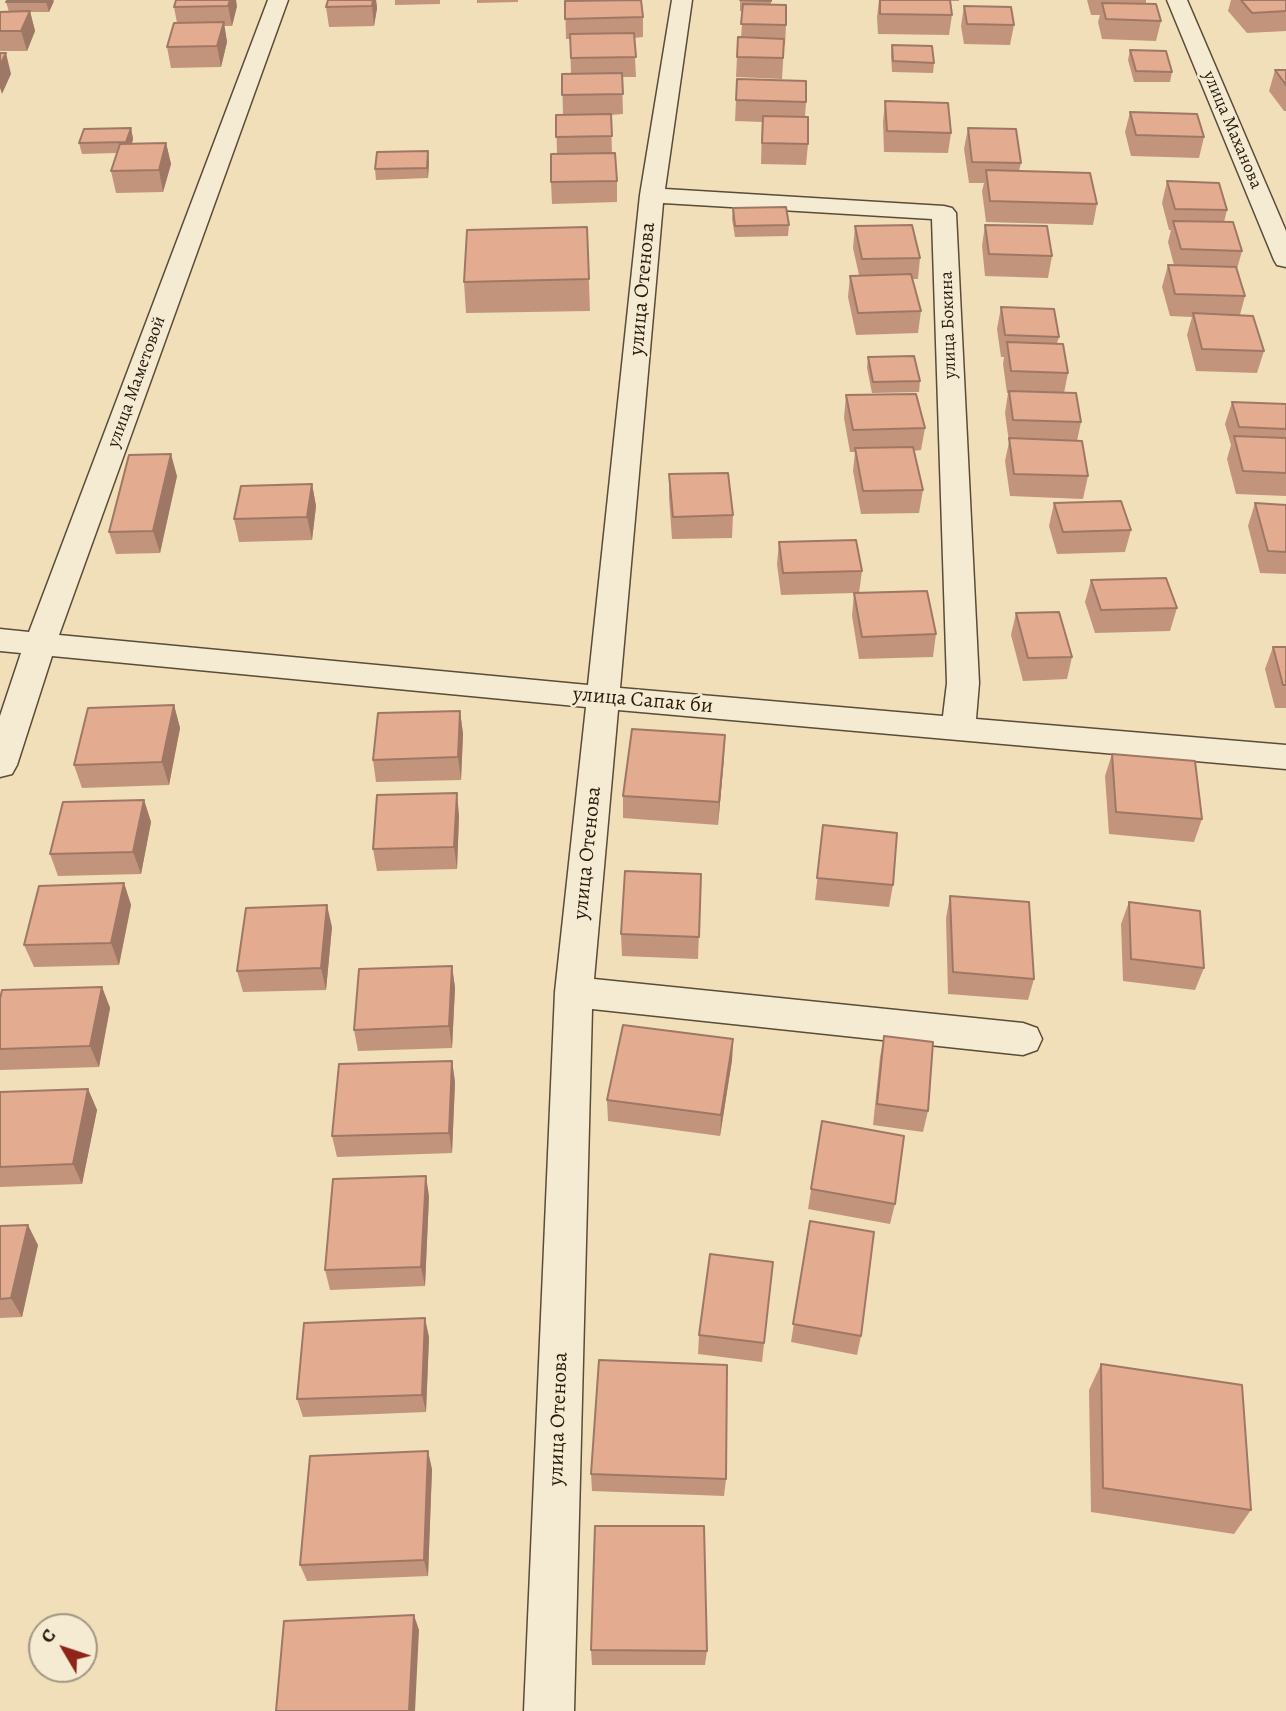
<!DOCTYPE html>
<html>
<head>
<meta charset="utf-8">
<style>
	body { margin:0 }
	#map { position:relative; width:1286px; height:1711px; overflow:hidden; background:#f0dfb9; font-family:Alegreya,serif }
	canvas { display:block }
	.north { position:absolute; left:28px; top:1613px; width:70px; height:70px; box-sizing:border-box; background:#f5ead2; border:2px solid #a39783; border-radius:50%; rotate:309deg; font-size:19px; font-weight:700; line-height:28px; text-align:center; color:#281b0d }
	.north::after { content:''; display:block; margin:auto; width:24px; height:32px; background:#8f2418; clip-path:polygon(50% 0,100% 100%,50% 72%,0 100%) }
</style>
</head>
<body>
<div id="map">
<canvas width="1286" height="1711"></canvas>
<div class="north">С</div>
</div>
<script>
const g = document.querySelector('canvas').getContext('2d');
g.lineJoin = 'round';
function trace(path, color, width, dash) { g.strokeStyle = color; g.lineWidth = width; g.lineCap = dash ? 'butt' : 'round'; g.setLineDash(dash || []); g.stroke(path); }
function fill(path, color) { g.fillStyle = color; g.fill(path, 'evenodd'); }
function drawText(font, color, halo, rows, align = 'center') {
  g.font = font + ' Alegreya,serif'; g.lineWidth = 5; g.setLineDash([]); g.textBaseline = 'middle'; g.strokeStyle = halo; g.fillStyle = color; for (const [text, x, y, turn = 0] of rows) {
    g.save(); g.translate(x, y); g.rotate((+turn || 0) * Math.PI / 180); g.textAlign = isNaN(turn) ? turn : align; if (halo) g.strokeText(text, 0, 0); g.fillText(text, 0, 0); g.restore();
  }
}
const minor = new Path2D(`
	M268 0H288L59 635 588 685 640 195 672 0H692L665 189 944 206 952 208 956 213 979 683 976 719 1286 745V769L618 710 594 979 1023 1023 1037 1028 1042 1039 1037 1050 1023 1055 592 1009 574 1711H524L555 992 586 707 52 656 17 765 12 774 0 777V716L21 653 0 651V629L29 632ZM663 203 932 219 947 683 943 716 620 688Z
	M1167 0H1187L1286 231V267L1277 265 1274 260Z`);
const wall = new Path2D(`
	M328 0H376L377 8 374 26 329 27 326 7Z
	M395 0H440V4L395 5Z
	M477 0H518V2L477 3Z
	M740 0H771V5L786 25 785 45H784L782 79 736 77 738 37 741 38 743 11H740Z
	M879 0H959V1H950L952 15 949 35 878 34 877 17Z
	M1087 0H1146V4L1161 21 1156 41 1102 39 1098 22 1100 15H1091Z
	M1231 0H1286V31L1247 33 1228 11Z
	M54 1 49 12H30L35 31 27 51H0V12H9L6 2Z
	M565 1 643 17V37L634 38 636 77H622L623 114 611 115 612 153 617 181V202L552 204 551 182 557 154 556 115H563L562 74H571L570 39H566Z
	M237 6 232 26H224L227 42 221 67 171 68 167 47 177 23 174 7Z
	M964 6 1014 25 1010 45 964 44 961 26Z
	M892 45 934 63 933 73 892 72 891 55Z
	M1130 50 1172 72 1170 82H1134L1128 60Z
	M1275 70H1286V111H1284L1269 91Z
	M737 79 806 102 805 117 808 144 806 165 761 164 762 122 735 121Z
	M885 101 951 133 948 153 884 152 883 122Z
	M1130 112 1204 137 1199 158 1131 156 1125 132Z
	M131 128 133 139 132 143H166L171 164 163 192 116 193 111 171 117 153 82 154 79 143Z
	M968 128 1021 163 1019 171 1097 204 1093 225 986 222 982 191 984 183H969L964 149Z
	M428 151 429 162 428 178 376 180 375 169Z
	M1167 181 1227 210 1224 222 1242 251 1237 269 1245 296 1240 315 1264 351 1257 373 1196 371 1187 335 1192 317 1170 316 1162 287 1168 265H1174L1168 242 1171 230H1169L1162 203Z
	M733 208 789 225 788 236 735 237 732 219Z
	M985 225 1052 256 1048 278 985 276 982 246Z
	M855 226 920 258 918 279H912L921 311 918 333 856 335 848 297 850 276 859 275 853 248Z
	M587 227 590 311 466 313 464 282Z
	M1001 307 1059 337 1057 343 1068 373 1064 393 1081 422 1077 441 1088 476 1083 499 1010 496 1005 461 1009 442 1005 413 1008 393H1007L1003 364 1004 357H1001L997 329Z
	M868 357 920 381 919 392 872 393 867 368Z
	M846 395 925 428 921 450 913 451 923 490 919 513 861 514 853 471 855 452H850L844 418Z
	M1232 402 1286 404V496L1236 494 1227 459 1231 445 1225 424Z
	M669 474 733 515 732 538 672 539 669 497Z
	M177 476 160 553 116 554 109 532Z
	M312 484 316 506 312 540 239 542 234 519Z
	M1054 503 1131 530 1125 552 1057 554 1049 526Z
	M1255 503 1286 505V574L1260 573 1248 526Z
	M779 542 862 571 859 593 936 634 933 657 859 659 852 616 854 593 781 595 777 564Z
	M1091 580 1177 608 1170 631 1095 633 1085 602Z
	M1016 613 1072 657 1067 679 1023 681 1011 635Z
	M1273 647H1286V708H1275L1265 669Z
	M174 705 180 728 169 785 82 788 74 765Z
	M460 711 463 734 461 780 376 782 373 760Z
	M1112 754 1202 819 1194 842 1109 834 1105 776Z
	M724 758 718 825 623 818V796Z
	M144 800 151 822 141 874 58 876 50 854Z
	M459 815 457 869 377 871 373 849Z
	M823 825 893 885 889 907 815 900Z
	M701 874 698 959 622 956 621 934Z
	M124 883 131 905 119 965 34 967 24 945Z
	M950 896 1034 979 1028 1000 948 994 946 918Z
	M1129 902 1204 968 1195 990 1123 981 1121 924Z
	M332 927 326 990 243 992 237 971Z
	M452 966 455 988 452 1048 358 1051 354 1030Z
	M102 987 110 1008 99 1067 0 1070V1049Z
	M884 1036 928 1111 923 1132 873 1125 880 1057Z
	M733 1039 732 1060 720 1136 608 1121 607 1100Z
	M452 1061 455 1082 452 1153 337 1157 332 1136Z
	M88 1089 97 1110 82 1184 0 1187V1092Z
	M822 1121 895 1204 890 1224 808 1209Z
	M429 1196 425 1286 330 1290 325 1270Z
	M810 1221 861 1336 857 1355 791 1342Z
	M0 1226 38 1245 22 1317 0 1318Z
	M773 1262 762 1362 698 1354 699 1335Z
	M429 1337 426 1412 303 1417 297 1399Z
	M1101 1364 1251 1510 1234 1534 1091 1512 1089 1390Z
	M432 1469 428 1576 307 1581 300 1565Z
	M591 1474 726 1479 724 1496 592 1491Z
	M591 1650 707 1651 705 1665H592Z`);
const shadedWall = new Path2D(`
	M47 0H53L54 1 49 12 46 2Z
	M230 0H236L237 6 232 26 228 6Z
	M373 0H376L377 8 374 26 372 6Z
	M30 11 35 31 27 51 21 31Z
	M224 22 227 42 221 67 217 46Z
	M6 53 11 74 2 94 0 88V65Z
	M131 128 133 139 129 153 126 142Z
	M166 143 171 164 163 192 159 170Z
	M428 151 429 162 428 178 427 168Z
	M171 454 177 476 160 553 153 531Z
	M312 484 316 506 312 540 307 517Z
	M174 705 180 728 169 785 162 762Z
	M460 711 463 734 461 780 458 757Z
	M725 735 724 758 718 825 719 802Z
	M457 793 459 815 457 869 454 847Z
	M144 800 151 822 141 874 133 852Z
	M124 883 131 905 119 965 111 943Z
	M327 905 332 927 326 990 321 968Z
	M452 966 455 988 452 1048 449 1026Z
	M102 987 110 1008 99 1067 90 1046Z
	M733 1039 732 1060 720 1136 721 1115Z
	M452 1061 455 1082 452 1153 449 1133Z
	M88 1089 97 1110 82 1184 73 1164Z
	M426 1176 429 1196 425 1286 421 1267Z
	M28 1225 38 1245 22 1317 11 1298Z
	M425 1318 429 1337 426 1412 422 1395Z
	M428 1451 432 1469 428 1576 424 1560Z
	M414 1615 419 1630 415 1711H409Z`);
const building = new Path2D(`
	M8 0H47L46 2H6Z
	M176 0H230L228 6 174 7Z
	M328 0H373L372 6 326 7Z
	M641 0 643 17 565 19V1Z
	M740 0H771V1Z
	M880 0H950L952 15 880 14Z
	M1241 0H1286V11L1252 13Z
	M1102 3 1156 4 1161 21 1106 19Z
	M743 4 786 5V25L741 24Z
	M964 6 1011 7 1014 25 967 24Z
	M30 11 21 31H0V12Z
	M224 22 217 46 167 47 174 23Z
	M634 33 636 57 571 58 570 34Z
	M738 37 784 39 783 58 737 57Z
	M892 45 932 46 934 63 893 61Z
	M1130 50 1166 51 1172 72 1136 71Z
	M0 53H6L0 65Z
	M1275 70H1286V85Z
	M622 73 623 94 562 95V74Z
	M737 79 806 81V102L736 100Z
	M885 101 948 103 951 133 887 131Z
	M1130 112 1197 114 1204 137 1136 135Z
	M611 114 612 136 556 137V115Z
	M763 116 808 117V144L762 143Z
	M131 128 126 142 79 143 84 129Z
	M968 128 1016 129 1021 163 972 162Z
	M166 143 159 170 111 171 120 144Z
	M428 151 427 168 375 169 377 152Z
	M615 153 617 181 551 182V154Z
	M986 170 1090 173 1097 204 990 201Z
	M1167 181 1219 183 1227 210 1175 209Z
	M786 207 789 225 735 226 733 208Z
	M1173 221 1233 222 1242 251 1181 249Z
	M912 225 920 258 862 259 855 226Z
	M985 225 1047 226 1052 256 989 254Z
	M587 227 589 279 464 282 467 230Z
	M1168 265 1236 267 1245 296 1175 294Z
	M911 274 921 311 858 313 850 276Z
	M1001 307 1054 309 1059 337 1005 335Z
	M1193 313 1253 316 1264 351 1202 349Z
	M1007 342 1063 344 1068 373 1011 371Z
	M914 356 920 381 873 382 868 357Z
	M1009 391 1076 393 1081 422 1013 420Z
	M916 394 925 428 853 430 846 395Z
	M1232 402 1286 404V429L1239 427Z
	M1234 436 1286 438V473L1243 471Z
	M1009 438 1082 441 1088 476 1014 474Z
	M913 447 923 490 863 491 855 448Z
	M171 454 153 531 109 532 129 455Z
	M728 473 733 515 673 517 669 474Z
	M312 484 307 517 234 519 241 486Z
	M1121 501 1131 530 1063 532 1054 503Z
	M1255 503 1286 505V552L1268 551Z
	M856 540 862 571 783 573 779 542Z
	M1166 578 1177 608 1101 610 1091 580Z
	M927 591 936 634 862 637 854 593Z
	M1059 612 1072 657 1028 658 1016 613Z
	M1273 647H1286V685H1283Z
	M174 705 162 762 74 765 88 708Z
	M460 711 458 757 373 760 378 713Z
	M632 729 725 735 719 802 623 796Z
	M1112 754 1195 761 1202 819 1116 812Z
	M457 793 454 847 373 849 377 795Z
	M144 800 133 852 50 854 63 802Z
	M823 825 897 833 893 885 817 878Z
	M625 871 701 874 699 937 621 934Z
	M124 883 111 943 24 945 39 886Z
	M950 896 1029 902 1034 979 953 972Z
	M1129 902 1200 911 1204 968 1131 959Z
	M327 905 321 968 237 971 246 908Z
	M452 966 449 1026 354 1030 359 969Z
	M102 987 90 1046 0 1049V999L2 990Z
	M623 1025 733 1039 721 1115 607 1100Z
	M884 1036 933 1042 928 1111 877 1104Z
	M452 1061 449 1133 332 1136 339 1064Z
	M88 1089 73 1164 0 1167V1092Z
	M822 1121 904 1136 895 1204 811 1189Z
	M426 1176 421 1267 325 1270 333 1179Z
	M810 1221 874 1232 861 1336 793 1324Z
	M28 1225 11 1298 0 1299V1226Z
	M710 1254 773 1262 764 1343 699 1335Z
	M425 1318 422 1395 297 1399 304 1323Z
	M599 1360 727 1365 726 1479 591 1474Z
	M1101 1364 1242 1385 1251 1510 1103 1488Z
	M428 1451 424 1560 300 1565 310 1456Z
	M595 1526H704L707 1651 591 1650Z
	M414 1615 409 1711H276L284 1621Z`);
const farStreetnames = [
	["улица Маханова",1232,130,67],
	["улица Бокина",949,325,-92],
	["улица Маметовой",137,382,-70]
];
const streetNames = [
	["улица Отенова",643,289,-85],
	["улица Сапак би",643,701,5],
	["улица Отенова",588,853,-84],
	["улица Отенова",559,1419,-88]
];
trace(minor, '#5a4c38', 3);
fill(minor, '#f5ead2');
fill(wall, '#c3947c');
fill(shadedWall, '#9f7865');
fill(building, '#e3ac90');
trace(building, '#9f7865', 2);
drawText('18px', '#281b0d', '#f5ead2', farStreetnames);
drawText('21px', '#281b0d', '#f5ead2', streetNames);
</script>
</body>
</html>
